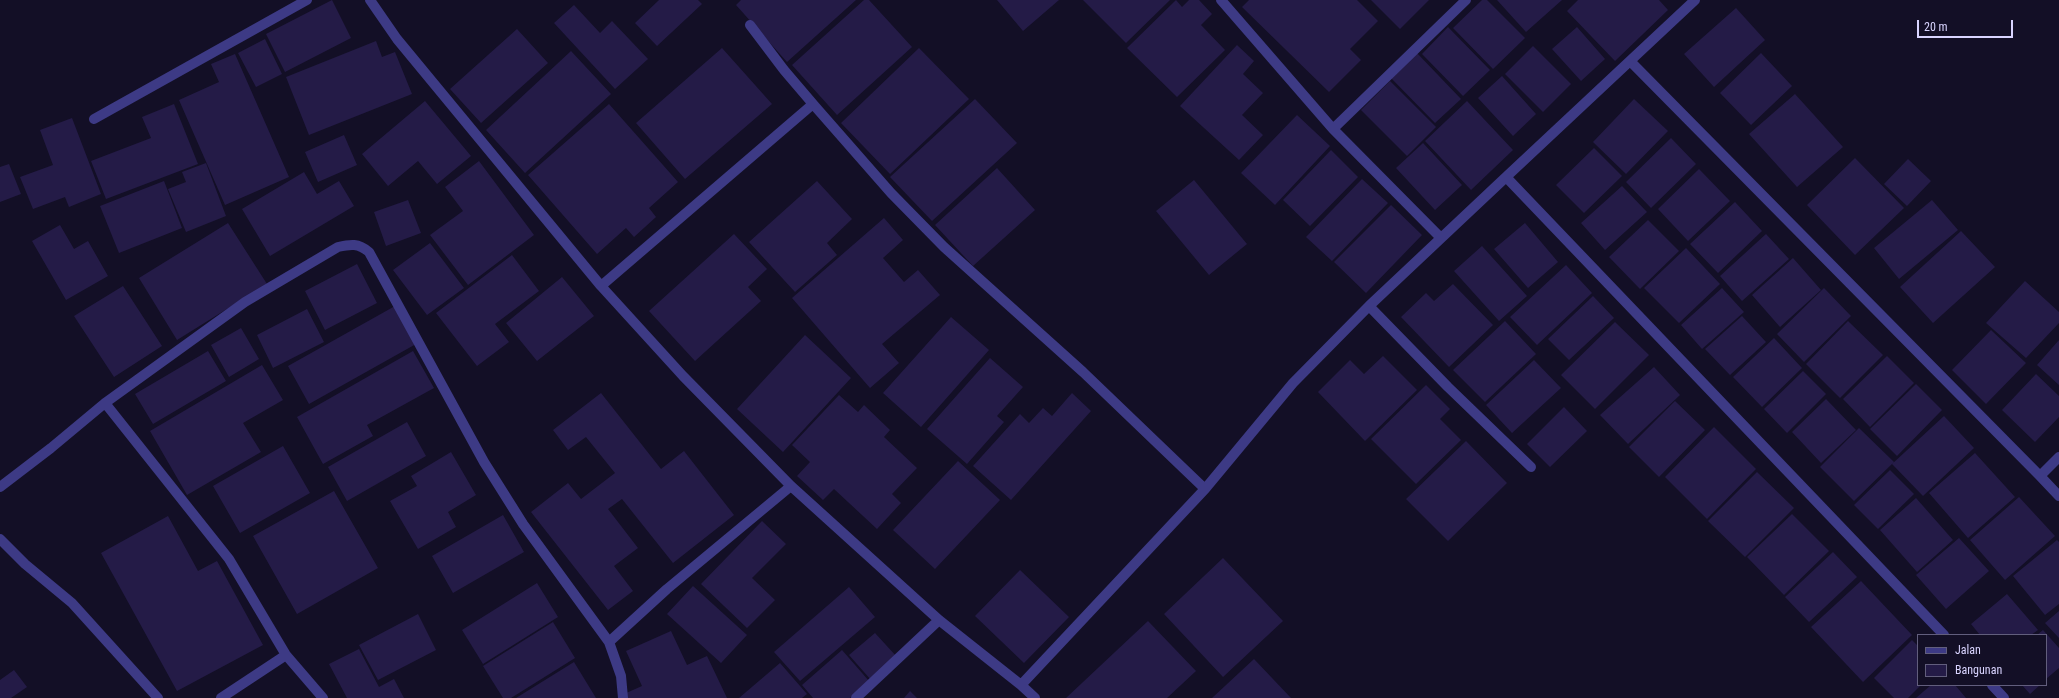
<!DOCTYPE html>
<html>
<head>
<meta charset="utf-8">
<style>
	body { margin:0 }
	#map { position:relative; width:2059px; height:698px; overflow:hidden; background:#130f26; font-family:"Roboto Condensed",sans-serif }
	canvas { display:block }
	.legend { position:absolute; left:1917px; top:634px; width:130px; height:52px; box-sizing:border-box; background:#130f26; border:1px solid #625e7d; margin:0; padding:5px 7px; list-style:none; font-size:12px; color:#d9d4ff }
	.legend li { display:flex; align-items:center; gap:8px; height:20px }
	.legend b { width:20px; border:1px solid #625e7d }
	.scale { position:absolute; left:1917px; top:20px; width:96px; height:18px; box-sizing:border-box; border:2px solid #d9d4ff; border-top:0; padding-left:5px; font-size:12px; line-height:14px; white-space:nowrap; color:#d9d4ff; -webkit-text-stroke:3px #130f26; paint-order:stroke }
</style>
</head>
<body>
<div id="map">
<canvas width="2059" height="698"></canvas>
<ul class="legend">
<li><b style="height:5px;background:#3d3a85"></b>Jalan</li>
<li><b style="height:11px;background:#241b47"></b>Bangunan</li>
</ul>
<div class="scale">20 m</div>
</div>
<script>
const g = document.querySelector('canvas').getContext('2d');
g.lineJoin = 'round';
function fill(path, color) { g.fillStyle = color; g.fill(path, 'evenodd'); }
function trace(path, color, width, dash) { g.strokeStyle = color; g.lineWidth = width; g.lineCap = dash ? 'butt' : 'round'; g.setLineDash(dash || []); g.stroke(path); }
const building = new Path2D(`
	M332 0 351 38 285 72 266 34Z
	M659 0H698L702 4 657 46 635 23Z
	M741 0H856L787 62 736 5Z
	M864 0H869L912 47 837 115 792 65Z
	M997 0H1059L1023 31Z
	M1083 0H1170L1126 43Z
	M1176 0 1182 7 1189 0H1199L1212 14 1201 25 1225 50 1177 97 1127 48Z
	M1249 0H1357L1378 21 1350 49 1361 60 1329 92 1242 7Z
	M1371 0H1429L1400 29Z
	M1482 0H1487L1525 38 1493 69 1453 28Z
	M1497 0H1562L1526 32Z
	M1578 0H1659L1668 10 1615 61 1567 11Z
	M574 5 600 33 612 21 648 59 615 89 554 23Z
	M1736 8 1765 40 1714 87 1684 54Z
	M1448 27 1490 70 1463 96 1422 54Z
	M1577 27 1605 59 1581 81 1552 49Z
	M517 29 548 63 481 123 450 89Z
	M265 39 282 74 256 87 238 53Z
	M376 41 382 57 395 52 412 94 309 135 286 77Z
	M1237 45 1254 61 1243 74 1263 93 1242 115 1263 135 1239 160 1180 106Z
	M1533 46 1571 84 1543 112 1505 74Z
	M722 48 772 104 685 179 636 123Z
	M919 48 969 99 890 174 841 123Z
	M571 51 611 94 525 173 486 130Z
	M1416 52 1461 99 1435 123 1390 77Z
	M1761 53 1792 86 1751 125 1720 93Z
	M235 54 289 177 225 205 179 100 219 82 211 64Z
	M1502 76 1536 114 1513 136 1478 98Z
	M1390 81 1436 127 1407 156 1361 110Z
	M1795 94 1843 147 1797 187 1749 134Z
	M975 99 1017 143 932 221 890 177Z
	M1634 99 1668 131 1626 174 1593 142Z
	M425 101 471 156 437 184 418 161 388 186 362 154Z
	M1467 101 1513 150 1471 190 1425 141Z
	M174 104 198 164 106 199 91 161 151 138 142 117Z
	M609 104 678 182 649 208 656 217 634 237 626 228 597 254 528 175Z
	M1297 115 1330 146 1275 205 1241 173Z
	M72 118 101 194 69 207 65 197 33 209 20 177 53 165 40 130Z
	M344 135 357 165 318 182 305 152Z
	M1671 138 1696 164 1651 208 1626 182Z
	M1423 143 1462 185 1435 210 1396 168Z
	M1594 148 1622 176 1584 213 1556 185Z
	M1331 150 1358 177 1310 226 1283 200Z
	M1855 158 1904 208 1855 255 1807 205Z
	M1908 159 1931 181 1907 206 1884 184Z
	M479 161 534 235 468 285 430 235 463 211 445 187Z
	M206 163 226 216 186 232 168 189 186 182 182 172Z
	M9 164 21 194 0 202V167Z
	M997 168 1035 210 973 266 935 225Z
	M1699 169 1730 201 1688 241 1658 209Z
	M304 172 317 194 339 181 354 206 270 256 242 209Z
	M1362 179 1388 203 1332 261 1306 237Z
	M1194 180 1247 244 1209 275 1156 211Z
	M164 181 182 228 119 253 100 206Z
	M817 181 852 219 827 243 837 255 795 292 749 242Z
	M1622 186 1647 212 1605 250 1581 223Z
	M408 200 421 233 386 246 374 212Z
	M1932 200 1958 230 1899 279 1874 248Z
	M1735 202 1762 231 1718 273 1690 244Z
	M1391 205 1422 235 1366 293 1334 262Z
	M884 218 903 240 883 258 904 282 918 270 940 295 882 344 899 363 870 388 792 298Z
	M1648 220 1679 251 1640 289 1609 257Z
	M228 223 267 284 177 340 139 278Z
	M1525 223 1558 262 1528 288 1494 249Z
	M60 225 74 249 88 241 108 276 66 300 32 241Z
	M1961 231 1995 267 1933 323 1900 287Z
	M734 234 767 269 748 287 761 301 695 361 649 311Z
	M1766 234 1789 259 1742 301 1720 276Z
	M430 243 464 288 427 315 393 270Z
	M1482 246 1527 296 1499 321 1454 271Z
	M1686 248 1720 284 1679 323 1644 288Z
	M512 255 539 291 495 324 509 342 477 366 436 313Z
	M1793 258 1821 290 1780 327 1752 295Z
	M357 264 377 303 325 330 305 291Z
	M1566 265 1592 293 1537 345 1510 317Z
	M562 277 594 316 537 361 506 323Z
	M2025 281 2059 312V323L2026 358 1986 323Z
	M1453 284 1493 325 1449 367 1401 317 1426 293 1434 301Z
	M123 286 162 346 114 377 74 316Z
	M1722 288 1744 312 1702 349 1681 325Z
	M1824 288 1851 316 1804 362 1777 334Z
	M1593 296 1614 318 1569 360 1548 339Z
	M395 306 416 344 309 404 288 366Z
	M307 309 324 342 273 368 257 335Z
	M1742 316 1766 342 1730 375 1705 349Z
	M951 317 989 350 921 427 883 393Z
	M1505 321 1536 354 1485 402 1453 370Z
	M1848 321 1883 355 1840 398 1806 364Z
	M1615 322 1649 355 1595 409 1561 375Z
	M241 328 259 359 229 377 211 345Z
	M1991 330 2026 363 1986 404 1952 370Z
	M805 335 851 378 783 452 737 409Z
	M1774 338 1802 368 1762 407 1733 377Z
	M2059 340V385L2037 365Z
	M208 351 226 381 153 424 135 394Z
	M413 351 434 388 367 425 373 436 323 464 297 417Z
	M1383 356 1417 390 1365 441 1318 392 1350 360 1364 374Z
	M1887 356 1914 383 1870 427 1843 399Z
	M990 358 1023 387 997 416 1004 422 967 464 927 429Z
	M1534 360 1561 388 1512 433 1486 405Z
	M262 365 283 400 243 423 261 452 187 495 150 431Z
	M1654 367 1680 395 1628 444 1600 415Z
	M1803 371 1826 394 1787 433 1764 409Z
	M2036 374 2059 396V417L2035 442 2002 410Z
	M1916 384 1942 410 1897 456 1870 429Z
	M1426 385 1450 409 1440 419 1461 440 1416 484 1371 439Z
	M601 393 661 469 684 451 734 515 673 563 622 499 608 509 638 548 614 566 633 591 608 610 531 512 568 483 581 499 615 473 586 437 568 450 553 430Z
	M1072 393 1091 411 1011 500 973 466 1020 414 1029 423 1043 408 1052 416Z
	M839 395 858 412 864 405 890 430 884 437 917 468 892 494 901 503 877 529 834 489 823 500 797 476 810 462 792 445Z
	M1826 399 1856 430 1821 463 1792 432Z
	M1675 401 1705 430 1659 477 1629 447Z
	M1564 407 1587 431 1550 467 1527 444Z
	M1944 416 1974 448 1923 496 1892 464Z
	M407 422 426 456 347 501 328 467Z
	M1714 427 1756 469 1707 519 1665 477Z
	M1859 428 1894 462 1854 501 1820 467Z
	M1466 441 1507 483 1448 541 1406 499Z
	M283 446 310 493 240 533 213 486Z
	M451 452 476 495 448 512 456 527 418 549 390 501 417 486 411 476Z
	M1975 453 2015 497 1968 538 1929 493Z
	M958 461 1000 500 935 569 893 530Z
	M1890 470 1914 494 1878 529 1854 505Z
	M1757 472 1794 508 1745 557 1708 521Z
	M334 491 378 568 297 614 253 536Z
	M2019 497 2055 536 2005 580 1970 540Z
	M1916 498 1953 540 1917 572 1880 530Z
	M1792 514 1829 551 1784 595 1747 557Z
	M503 515 524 552 453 593 432 556Z
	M168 516 198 571 217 561 263 645 177 691 101 553Z
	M762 521 786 544 752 578 775 600 747 628 701 584Z
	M1959 538 1989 571 1946 609 1916 575Z
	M2057 540 2059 542V604L2045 615 2013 576Z
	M1833 552 1857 577 1809 622 1785 597Z
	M1223 558 1283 621 1223 677 1164 614Z
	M1020 570 1069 617 1024 663 975 616Z
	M1861 581 1912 635 1863 682 1811 627Z
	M537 583 558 617 483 664 462 630Z
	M693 586 747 635 721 663 667 614Z
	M849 587 875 617 800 681 774 652Z
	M2007 594 2038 630 2031 635H1980L1971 624Z
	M2059 611V638L2045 623Z
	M418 614 436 650 378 680 359 645Z
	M1148 621 1196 671 1167 698H1066Z
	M553 622 575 658 511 698H503L483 666Z
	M2043 630 2059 648V668L2046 679V635H2037Z
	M671 631 687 665 707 656 727 698H626L624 694 642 686 626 651Z
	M875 633 897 657 871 680 849 655Z
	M1912 640 1918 646V685H1921L1908 698H1894L1874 678Z
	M359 649 379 687 394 679 404 698H347L329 664Z
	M842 650 869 681 850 698H813L802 685Z
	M1254 659 1291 698H1212Z
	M574 662 596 698H516Z
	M780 663 807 694 802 698H739Z
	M14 670 27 687 11 698H0V680Z
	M1931 685H1955L1966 698H1916Z
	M2022 685H2040L2030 694Z
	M910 691 917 698H904Z`);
const minor = new Path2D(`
	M370 0 397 39 601 286 683 376 791 486 939 620 1021 685 1035 698
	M1221 0 1333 129 1441 238
	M1695 0 1506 177 1944 635
	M750 25 784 70 813 104
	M1631 62 2040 476 2059 457
	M94 119 307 0
	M1333 129 1466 0
	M601 286 813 104 891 193 944 247 1083 372 1205 489
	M1369 306 1448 387 1531 467
	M105 403 229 559 286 655 221 698
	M2040 476 2059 496
	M0 487 51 448 105 403 245 302 338 247C351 244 358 243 369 252L484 462 523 524 609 642 621 676 623 698
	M0 539 25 564 72 603 158 698
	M609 642 667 589 791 486
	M286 655 323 698
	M1021 685 1205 489 1293 383 1369 306 1506 177
	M1992 685 2004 698
	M856 698 939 620`);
fill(building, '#241b47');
trace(minor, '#3d3a85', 10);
</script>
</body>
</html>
